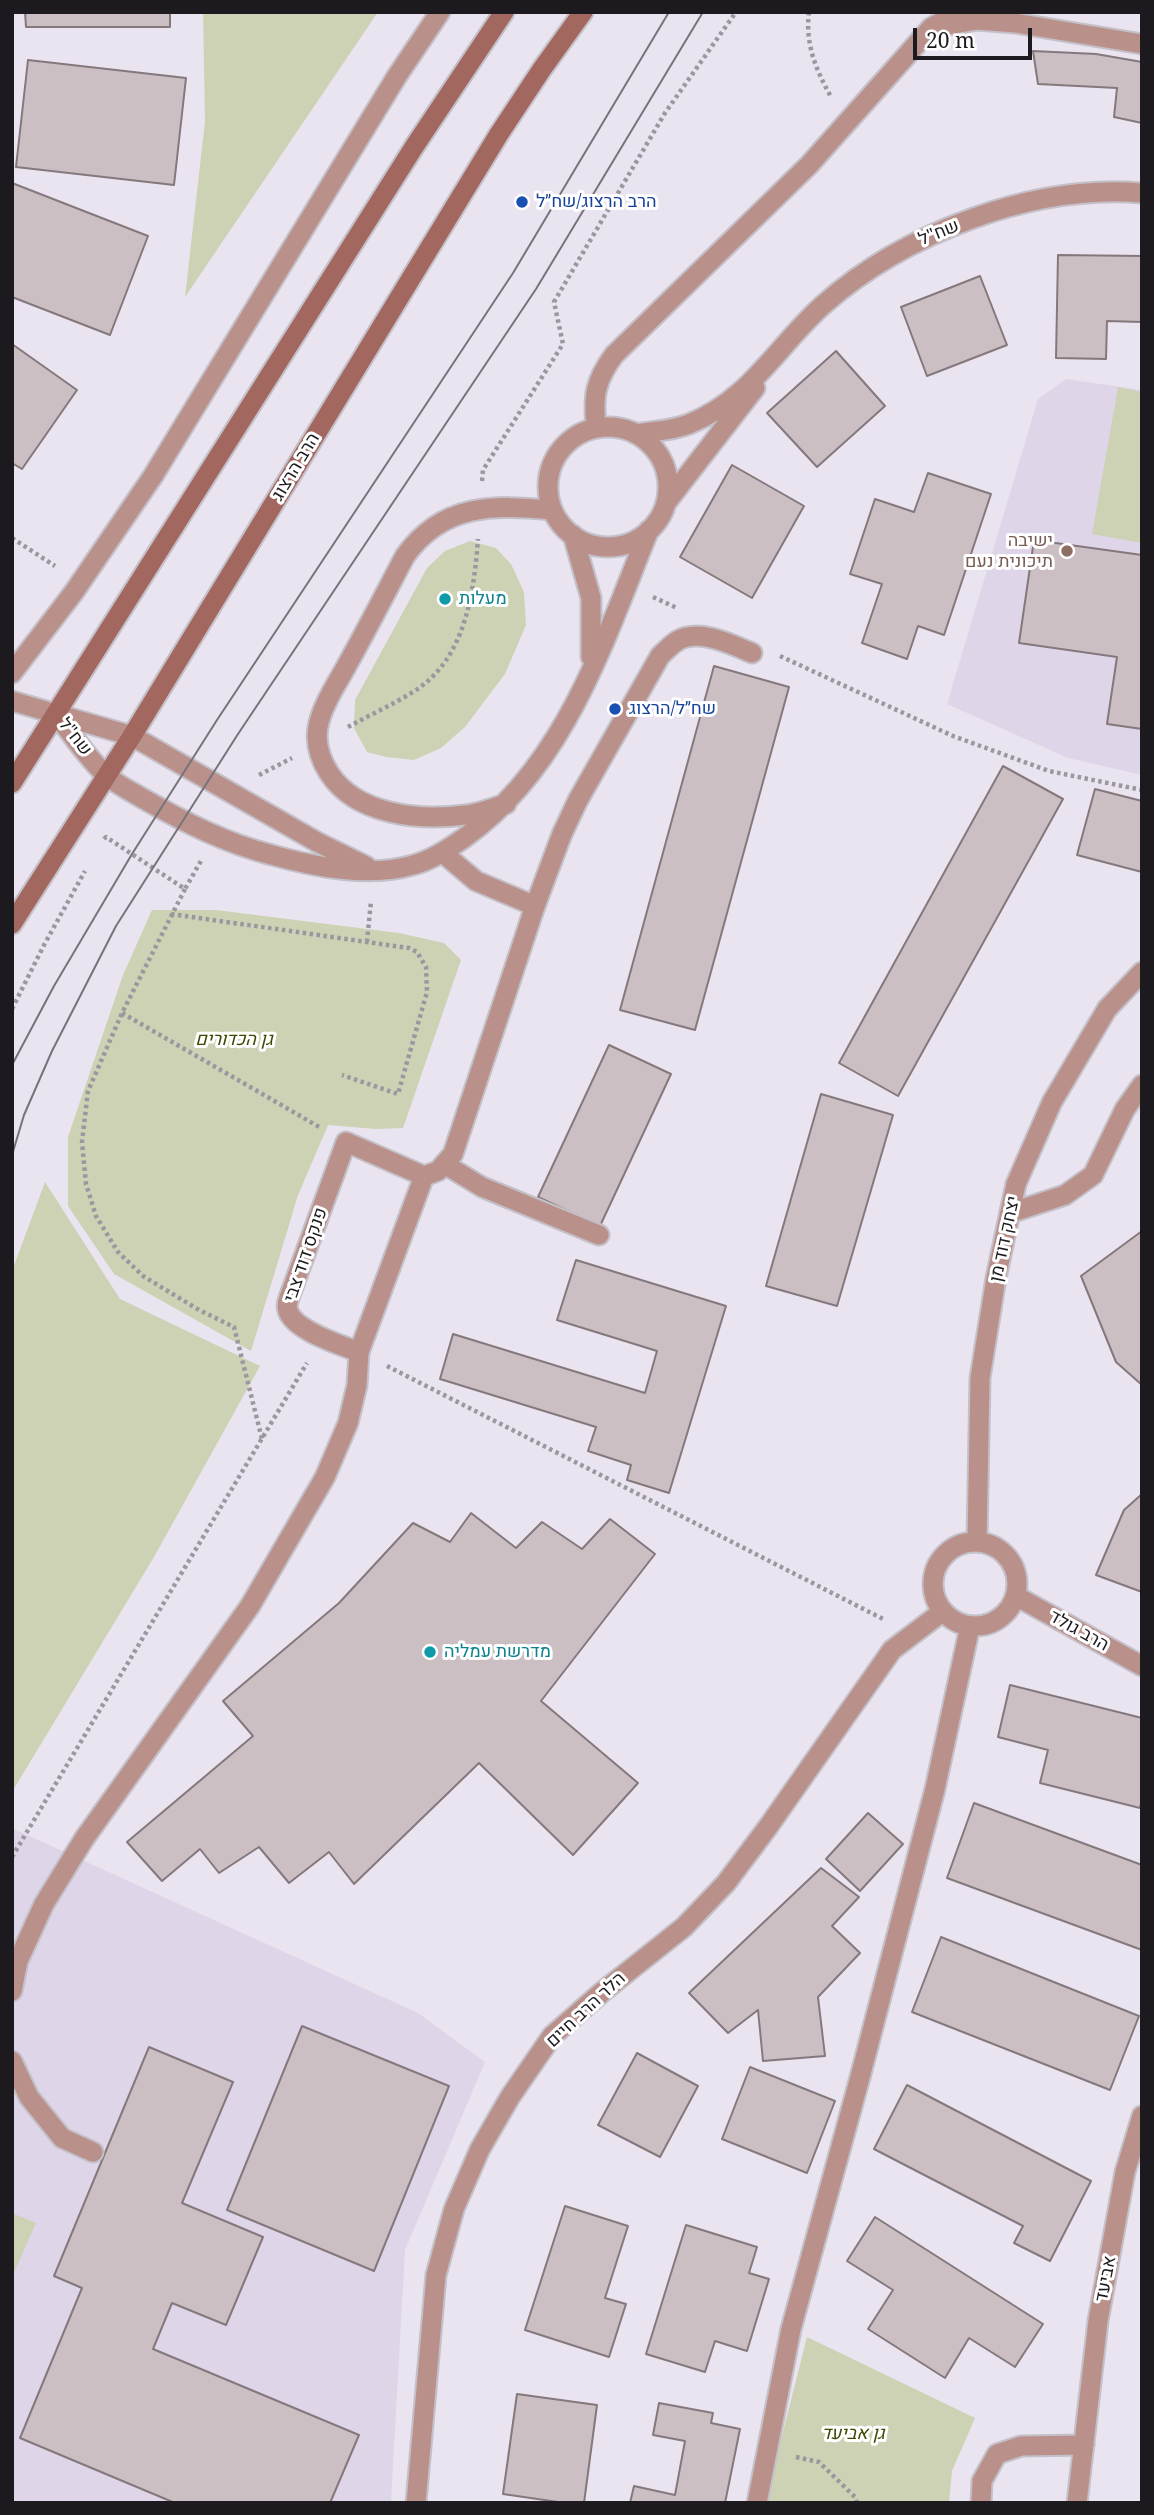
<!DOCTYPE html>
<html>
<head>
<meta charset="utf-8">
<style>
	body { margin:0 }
	#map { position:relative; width:1154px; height:2515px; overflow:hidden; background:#e9e4ef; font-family:"Noto Serif",serif }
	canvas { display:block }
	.frame { position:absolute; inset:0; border:14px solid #1c1a1e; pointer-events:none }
	.scale { position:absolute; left:913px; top:28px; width:119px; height:32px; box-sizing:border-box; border:4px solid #1c1a1e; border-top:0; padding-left:9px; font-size:21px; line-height:24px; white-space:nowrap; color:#1c1a1e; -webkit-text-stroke:5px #fff; paint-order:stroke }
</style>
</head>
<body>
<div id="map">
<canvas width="1154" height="2515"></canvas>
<div class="frame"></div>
<div class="scale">20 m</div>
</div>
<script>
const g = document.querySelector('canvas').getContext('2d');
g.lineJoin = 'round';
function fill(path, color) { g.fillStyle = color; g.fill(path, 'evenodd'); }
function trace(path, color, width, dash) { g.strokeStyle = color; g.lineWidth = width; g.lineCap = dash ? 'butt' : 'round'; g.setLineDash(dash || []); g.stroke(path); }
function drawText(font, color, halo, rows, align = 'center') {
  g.font = font + ' "Noto Serif",Heebo,serif'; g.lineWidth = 6; g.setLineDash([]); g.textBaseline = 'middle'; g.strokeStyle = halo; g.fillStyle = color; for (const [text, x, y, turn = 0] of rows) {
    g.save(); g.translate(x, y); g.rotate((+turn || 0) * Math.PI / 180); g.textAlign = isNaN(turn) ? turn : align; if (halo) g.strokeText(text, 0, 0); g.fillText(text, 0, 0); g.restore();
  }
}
const built = new Path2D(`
	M1066 379 1142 390V775L1068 758 947 704 1038 399Z
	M12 1828 418 2013 485 2062 405 2250 391 2503H12Z`);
const green = new Path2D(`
	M203 12H378L185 297 205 121Z
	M1118 387 1142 392V543L1092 534Z
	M470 541 496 548 511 564 524 592 526 625 505 674 465 727 441 748 414 760 386 757 367 752 354 728 355 700 427 568 445 551Z
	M152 910H216L399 933 444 943 461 960 403 1128 376 1129 328 1125 298 1195 251 1351 114 1274 68 1206V1137L123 975Z
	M45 1182 120 1299 260 1366 154 1557 12 1792V1271Z
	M12 2213 36 2223 12 2277Z
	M807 2337 975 2418 952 2471 949 2503H765Z`);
const building = new Path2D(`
	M25 12H170V27H26Z
	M1033 51 1096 54 1142 62V123L1114 117 1117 88 1038 84Z
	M28 60 186 78 174 185 16 167Z
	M12 183 148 236 110 335 12 297Z
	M1058 255 1142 256V322L1107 321 1106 359 1056 358Z
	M980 276 1007 345 927 376 901 307Z
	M12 344 77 390 22 469 12 463Z
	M836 351 885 406 817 467 767 413Z
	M732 465 804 506 752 598 680 557Z
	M928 473 991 494 944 635 918 626 907 659 862 643 882 584 850 574 875 499 914 512Z
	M1034 540 1142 555V729L1107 724 1117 657 1019 643Z
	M714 666 789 687 695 1030 620 1010Z
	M1003 766 1063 799 898 1096 839 1063Z
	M1095 789 1142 801V872L1077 855Z
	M609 1045 671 1074 600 1226 538 1197Z
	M821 1094 893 1115 837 1306 766 1286Z
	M1142 1231V1385L1116 1362 1081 1276Z
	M576 1260 726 1306 669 1493 627 1480 631 1465 588 1451 596 1427 440 1379 453 1334 645 1393 657 1351 557 1320Z
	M1142 1494V1592L1096 1575 1124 1510Z
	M471 1513 516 1548 542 1522 582 1549 610 1519 655 1554 541 1701 638 1783 573 1855 479 1763 354 1884 329 1852 289 1883 259 1847 219 1873 200 1849 162 1881 127 1842 253 1736 223 1701 339 1603 413 1523 450 1542Z
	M1010 1685 1142 1718V1799L1140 1808 1040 1783 1048 1750 998 1737Z
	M974 1803 1142 1865V1950L947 1878Z
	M868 1813 903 1844 860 1891 826 1859Z
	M821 1868 859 1897 832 1926 860 1953 818 1997 825 2056 763 2061 758 2010 728 2033 689 1993Z
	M941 1937 1139 2016 1110 2090 912 2012Z
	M302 2026 449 2086 374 2271 227 2210Z
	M149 2047 233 2082 182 2203 263 2237 226 2325 172 2303 153 2349 359 2435 330 2503H175L20 2438 82 2288 54 2276Z
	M637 2053 698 2086 660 2157 598 2125Z
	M750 2067 835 2101 807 2173 722 2139Z
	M907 2085 1091 2181 1050 2261 1014 2243 1023 2226 874 2149Z
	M565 2206 628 2226 605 2298 626 2304 609 2357 525 2330Z
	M875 2217 1043 2324 1015 2367 969 2338 945 2378 868 2329 893 2290 847 2261Z
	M686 2225 757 2247 749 2273 769 2279 747 2351 715 2341 705 2372 646 2354Z
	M517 2394 597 2405 584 2503H565L503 2494Z
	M659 2403 713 2413 711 2423 740 2429 725 2503H630L634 2486 675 2495 685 2441 653 2435Z`);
const path = new Path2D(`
	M809 12C805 44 816 70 831 97
	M482 481 483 470 563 344 554 302 665 113 736 12
	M12 538 55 566
	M653 597 677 608
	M780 656 953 736 1049 771 1142 790
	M348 727C371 714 397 703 419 688 466 655 474 591 478 539
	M259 775 292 758
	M104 839 106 837 185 889 202 859
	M185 889 122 1013 88 1091 82 1142 86 1184 96 1216 118 1252 143 1276 199 1310 234 1327 262 1439
	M171 914 409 948 417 952 426 967 427 992 398 1094 342 1075
	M367 942 371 901
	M12 1009 44 945 85 871
	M122 1013 321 1128
	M387 1366 885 1620
	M12 1857 307 1363
	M796 2457 819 2462 856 2498 857 2503`);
const service = new Path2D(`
	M943 26 977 20 1015 23 1142 44
	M596 427C593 396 595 381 614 355L809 165 931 28 958 12
	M12 673 74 592 153 476 397 76 440 12
	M12 701 56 714
	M506 804C492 808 479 814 465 815 419 821 356 815 329 773 320 759 315 744 318 727 322 705 337 684 347 665 367 629 386 592 405 556 443 503 493 505 552 510
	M535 906 562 834 578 800 660 656C665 651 671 645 677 641 699 628 731 644 752 653
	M446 1165 482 1187 599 1235
	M1010 1213 1065 1195 1093 1175 1125 1109 1142 1085
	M12 1991 18 1961 44 1904 84 1839 250 1606 325 1477 348 1423 357 1385 359 1352
	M12 2061 29 2097 62 2138 93 2152
	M757 2503 791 2329 859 2081 935 1789 970 1626
	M981 2503 982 2481 997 2454 1021 2446 1084 2445`);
const minor = new Path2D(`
	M424 1176 359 1352C341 1345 295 1331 288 1311 286 1305 288 1301 290 1295L346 1142 424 1176 438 1171 453 1154 535 906 476 881 443 853
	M977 1541 980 1378 996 1278 1016 1184 1052 1102 1107 1009 1142 972
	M933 1584a42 42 0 1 1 84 0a42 42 0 1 1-84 0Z
	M1016 1596 1142 1666
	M416 2503 436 2275 454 2209 480 2149 510 2097 552 2036 601 1993 684 1927 726 1883 768 1827 892 1650 942 1612
	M1077 2503 1098 2321 1125 2172 1142 2116`);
const tertiary = new Path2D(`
	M548 487a60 60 0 1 1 120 0a60 60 0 1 1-120 0Z
	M636 434C653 431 672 431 689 424 750 400 777 346 823 305 904 233 1033 184 1142 193
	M666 503 755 388
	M573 535 591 598V657
	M56 714C72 734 87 758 106 775 116 784 130 791 142 798 184 822 225 843 272 855 315 867 369 878 413 865 432 860 448 849 464 838 566 766 604 640 649 530
	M56 714 132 736 317 842 366 866`);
const secondary = new Path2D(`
	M12 783 414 147 504 12
	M12 924 132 736 499 134 542 69 583 12`);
const tram = new Path2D(`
	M12 1065 54 986 132 854 217 720 513 273 669 12
	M12 1155 24 1115 52 1051 116 926 238 734 536 289 703 12`);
const markers = [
	[522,202,7,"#1a4fb4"],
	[1067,551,7,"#8d6e63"],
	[445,599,7,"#0f9aa8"],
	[615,709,7,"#1a4fb4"],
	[430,1652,7,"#0f9aa8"]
];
const transitNames = [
	["הרב הרצוג/שח״ל",536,202],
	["שח״ל/הרצוג",629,709]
];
const streetNames = [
	["שח\"ל",939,233,-22],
	["הרב הרצוג",296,467,-59],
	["שח\"ל",75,737,52],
	["יצחק דוד מן",1005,1239,-78],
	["פנקס דוד צבי",306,1255,-71],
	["הרב גולד",1079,1631,29],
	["הלר הרב חיים",586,2010,-43],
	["אביעד",1106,2279,-79]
];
const educationNames = [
	["ישיבה",1053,541],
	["תיכונית נעם",1053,562]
];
const cultureNames = [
	["מעלות",459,599],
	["מדרשת עמליה",444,1652]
];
const parkNames = [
	["גן הכדורים",234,1040],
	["גן אביעד",853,2434]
];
fill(built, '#ded6e8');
fill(green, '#cdd2b5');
fill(building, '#ccbfc3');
trace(building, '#84787d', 2);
trace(service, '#c4c0c9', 23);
trace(minor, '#c4c0c9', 23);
trace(tertiary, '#c4c0c9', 23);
trace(secondary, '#c4c0c9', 23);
trace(path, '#9b979f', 4.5, [3.5, 3.5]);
trace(service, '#ba918a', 19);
trace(minor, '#ba918a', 19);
trace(tertiary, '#ba918a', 19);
trace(secondary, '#a2675e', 19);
trace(tram, '#76737a', 2);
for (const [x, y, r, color] of markers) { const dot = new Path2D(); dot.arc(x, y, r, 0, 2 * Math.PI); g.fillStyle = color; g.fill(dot); trace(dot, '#fff', 2.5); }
drawText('18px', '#164399', '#fff', transitNames, 'left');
drawText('18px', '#1c1a1e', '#fff', streetNames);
drawText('18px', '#785e54', '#fff', educationNames, 'right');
drawText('18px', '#0d838f', '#fff', cultureNames, 'left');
drawText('italic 18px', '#414601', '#fff', parkNames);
</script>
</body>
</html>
